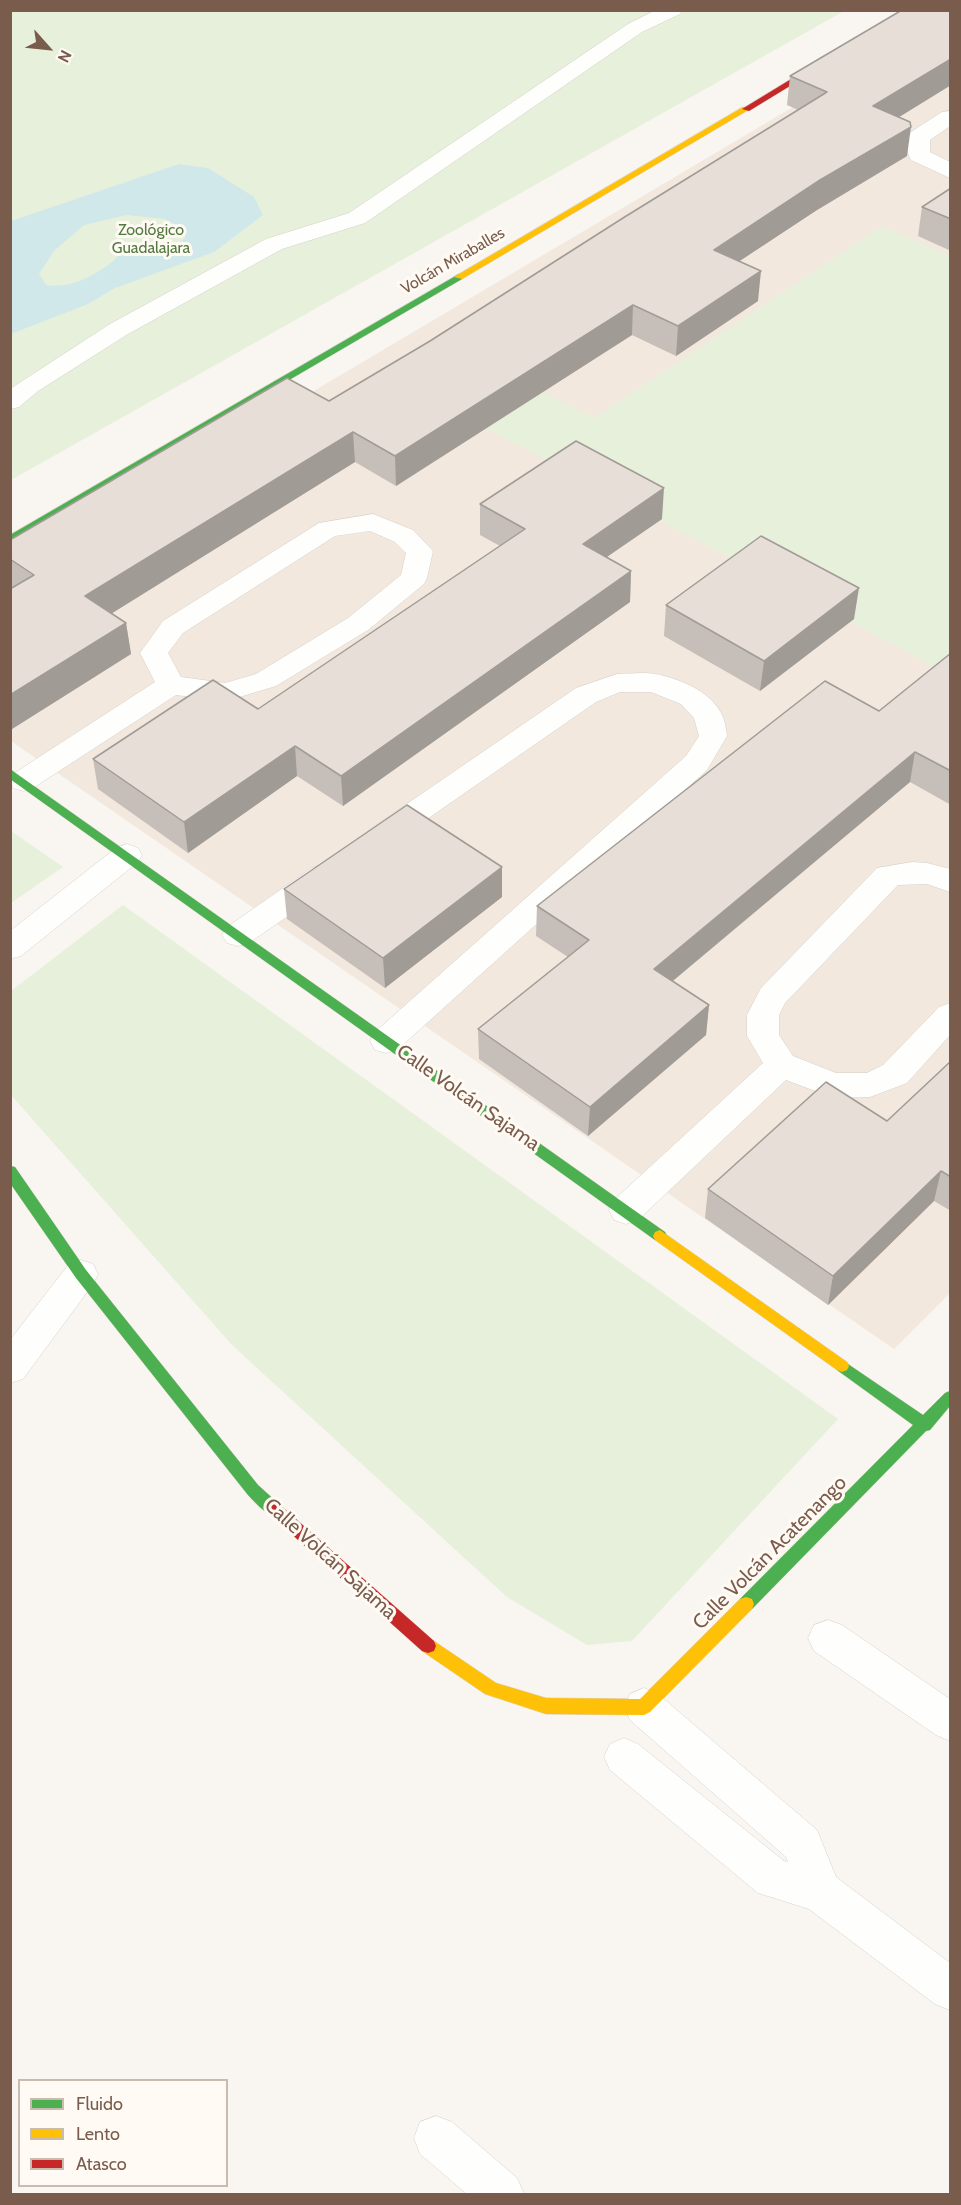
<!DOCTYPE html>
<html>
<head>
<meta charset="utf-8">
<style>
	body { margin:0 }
	#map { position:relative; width:961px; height:2205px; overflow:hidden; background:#f9f5f0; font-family:Cabin,sans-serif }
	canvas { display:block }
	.frame { position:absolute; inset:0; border:12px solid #7a5c4d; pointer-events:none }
	.legend { position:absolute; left:18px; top:2079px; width:210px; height:108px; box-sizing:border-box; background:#fffaf3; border:2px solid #cabbb1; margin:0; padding:8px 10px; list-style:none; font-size:18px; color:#7a5c4d }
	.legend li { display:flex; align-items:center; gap:12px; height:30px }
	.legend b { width:30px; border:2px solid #cabbb1 }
	.north { position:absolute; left:18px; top:18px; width:60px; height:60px; -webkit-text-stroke:4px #fffaf3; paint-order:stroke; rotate:117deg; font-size:16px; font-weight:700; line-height:24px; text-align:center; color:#7a5c4d }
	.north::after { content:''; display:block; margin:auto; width:21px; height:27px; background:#7a5c4d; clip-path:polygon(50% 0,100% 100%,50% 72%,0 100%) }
</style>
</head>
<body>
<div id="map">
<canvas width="961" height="2205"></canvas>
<div class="frame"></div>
<ul class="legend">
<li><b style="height:8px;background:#4caf50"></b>Fluido</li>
<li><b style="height:8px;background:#ffc107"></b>Lento</li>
<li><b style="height:8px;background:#c62828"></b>Atasco</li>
</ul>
<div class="north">N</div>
</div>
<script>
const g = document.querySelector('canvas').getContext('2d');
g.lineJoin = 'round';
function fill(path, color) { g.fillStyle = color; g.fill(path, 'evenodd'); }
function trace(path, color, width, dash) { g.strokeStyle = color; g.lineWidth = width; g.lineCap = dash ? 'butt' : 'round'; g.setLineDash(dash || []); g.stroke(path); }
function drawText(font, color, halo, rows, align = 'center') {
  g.font = font + ' Cabin,sans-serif'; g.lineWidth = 6; g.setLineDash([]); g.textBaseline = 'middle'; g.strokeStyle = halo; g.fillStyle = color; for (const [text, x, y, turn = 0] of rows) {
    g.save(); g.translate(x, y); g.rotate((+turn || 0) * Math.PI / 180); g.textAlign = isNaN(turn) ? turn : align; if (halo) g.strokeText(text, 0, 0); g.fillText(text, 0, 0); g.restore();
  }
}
const residential = new Path2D(`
	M950 14V1293L894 1349 11 741 10 571Z`);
const green = new Path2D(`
	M11 10 844 11 11 480Z
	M882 226 950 256V675L397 381 455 346 594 418Z
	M11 831 63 867 11 903Z
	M123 905 838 1419 632 1641 587 1645 507 1597 232 1345 11 1095V991Z`);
const water = new Path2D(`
	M179 164 208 168 254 197 263 215 214 252 115 288 88 304 11 334V221ZM127 215 164 219 183 228 185 238C163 258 151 237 129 248 122 251 117 258 111 263 91 277 70 289 46 285L39 274 54 251 84 225Z`);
const street = new Path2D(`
	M656 10H683L680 14 642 32 365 223 282 249 128 334 38 391 19 407 10 409V389L110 324 266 239 349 213 628 24Z
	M950 111V126L930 140V152L950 162V178L911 160C906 152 906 140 911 132L942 112Z
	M373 514 413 530 433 551 427 578 424 584 368 630 276 686 226 701 176 695 33 788 23 791 13 788 10 777 13 774 155 682 140 653 163 621 319 523ZM370 531 395 542 406 553 401 575 348 618 256 674 225 683 181 677 168 653 183 633 335 536Z
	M617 674C629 674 643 672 655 674 678 678 710 691 721 713 725 720 726 729 727 736L707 770 397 1050 386 1053 375 1050 370 1041 375 1032 686 756 699 736 694 718 681 704 651 692H620L596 702 391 844 380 847 369 844 365 837 369 830 576 688Z
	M127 844 138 848 142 855 138 862 21 956 10 959V931L116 848Z
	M912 862 927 863 950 869V892L927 884 898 885 785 1003 779 1015V1035L793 1056 836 1073H867L883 1065 939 1007 950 1003V1035L907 1083 870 1097 834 1098 786 1080 638 1220 626 1224 614 1220 609 1210 614 1200 763 1063 747 1036V1015L761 988 877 868Z
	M323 865 334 868 338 876 334 884 249 943 238 946 227 943 222 935 227 927 312 868Z
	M81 1260 93 1264 98 1274 93 1284 23 1379 10 1383V1340L69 1264Z
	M828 1620 842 1625 950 1699V1741L936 1735 814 1651 808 1638 814 1625Z
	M644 1688 658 1694 817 1830 836 1877 950 1963V2010L935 2004 809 1909 758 1893 610 1770 604 1757 610 1744 624 1738 638 1744 784 1861 788 1862 786 1857 630 1720 624 1707 630 1694Z
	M436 2116 452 2122 517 2178 524 2194H467L420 2154 414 2138 420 2122Z`);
const fast = new Path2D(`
	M459 274 462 275V279L10 543V535Z
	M10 769 665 1232 667 1236 665 1240H655L10 779Z
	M10 1166 15 1167 86 1270 258 1485 279 1504 282 1509 279 1514C267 1518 256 1503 248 1495L76 1278 10 1183Z
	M842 1360 923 1415 945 1393 950 1391V1406L930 1430 926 1431 752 1609 746 1611 740 1609 738 1604 740 1599 913 1425 837 1370 835 1366 837 1362Z`);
const slow = new Path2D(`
	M743 107 750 109 462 279 454 277Z
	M660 1230 847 1362 849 1366 847 1370 842 1372 837 1370 655 1240 653 1236 655 1232Z
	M746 1597 752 1599 754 1604 752 1609 650 1712 644 1715 546 1714 485 1694 422 1651 420 1646 422 1641 428 1639 434 1641 496 1683 546 1698 640 1699 740 1599Z`);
const jam = new Path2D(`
	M824 59 831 61 749 111 742 109Z
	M274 1502 279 1504 434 1641 436 1646 434 1651 428 1653 422 1651 269 1514 266 1509 269 1504Z`);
const wall = new Path2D(`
	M951 10V85L899 117 907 156 817 210 739 261 758 301 676 356 632 335 396 486 355 462 111 613 126 623 131 654 12 729 10 728V589L13 587 10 586V540L329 401 430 341 798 110 787 105 790 76Z
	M951 188V251L918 236 922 207Z
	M480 504 662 519 607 557 631 571 630 602 343 806 297 776 188 853 98 789 93 759 258 709 500 546 480 535Z
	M666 605 854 619 760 691 664 636Z
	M951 653V805L910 782 673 981 709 1005 706 1035 588 1136 479 1059 478 1029 568 957 536 936 537 906 879 711Z
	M284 889 502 897 385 988 287 919Z
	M951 1061V1211L934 1201 828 1305 705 1218 708 1189 887 1121Z`);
const shadedWall = new Path2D(`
	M951 59V85L870 135 873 106Z
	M911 127 907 156 817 210 711 280 714 250 820 180Z
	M761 271 758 301 676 356 678 326Z
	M633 305 632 335 396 486 395 456Z
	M353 432 355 462 90 627 85 596Z
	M664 488 662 519 582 574 583 544Z
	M631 571 630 602 343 806 341 776Z
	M859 588 854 619 760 691 764 661Z
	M126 623 131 654 12 729 10 721V695Z
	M295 746 297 776 188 853 184 822Z
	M915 752 910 782 651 999 654 969Z
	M502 867V897L385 988 383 958Z
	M709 1005 706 1035 588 1136 590 1107Z
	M941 1171 934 1201 828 1305 833 1276Z`);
const building = new Path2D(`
	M902 10H951V59L873 106 910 122 911 127 820 180 714 250 761 271 678 326 633 305 395 456 353 432 85 596 126 623 10 695V589L34 575 10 559V540L287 378 329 401 430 341 623 218 827 92 790 76Z
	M951 188V219L922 207Z
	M576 441 664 488 583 544 631 571 341 776 295 746 184 822 93 759 213 680 258 709 525 529 480 504Z
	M761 536 859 588 764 661 666 605Z
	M951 653V771L915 752 654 969 709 1005 590 1107 478 1029 589 940 537 906 825 681 879 711Z
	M407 805 502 867 383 958 284 889Z
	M951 1061V1177L941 1171 833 1276 708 1189 826 1082 887 1121Z`);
const farParknames = [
	["Zoológico",151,230],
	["Guadalajara",151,248]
];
const farStreetnames = [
	["Volcán Miraballes",453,261,-30]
];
const streetNames = [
	["Calle Volcán Sajama",468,1098,35],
	["Calle Volcán Acatenango",770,1553,-45],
	["Calle Volcán Sajama",330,1559,42]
];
fill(residential, '#f2e8de');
fill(green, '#e7f0db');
fill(water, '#d0e8ea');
trace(street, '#d7d1cb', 1);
trace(fast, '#d9d2cb', 1);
trace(slow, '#d9d2cb', 1);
trace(jam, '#d9d2cb', 1);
fill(street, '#fefefd');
fill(fast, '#4caf50');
fill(slow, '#ffc107');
fill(jam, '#c62828');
fill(wall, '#c6bfb9');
fill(shadedWall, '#a19b96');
fill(building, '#e6ded7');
trace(building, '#a19b96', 1.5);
drawText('16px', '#537a41', '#fffaf3', farParknames);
drawText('16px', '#7a5c4d', '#fffaf3', farStreetnames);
drawText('20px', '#7a5c4d', '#fffaf3', streetNames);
</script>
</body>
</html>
